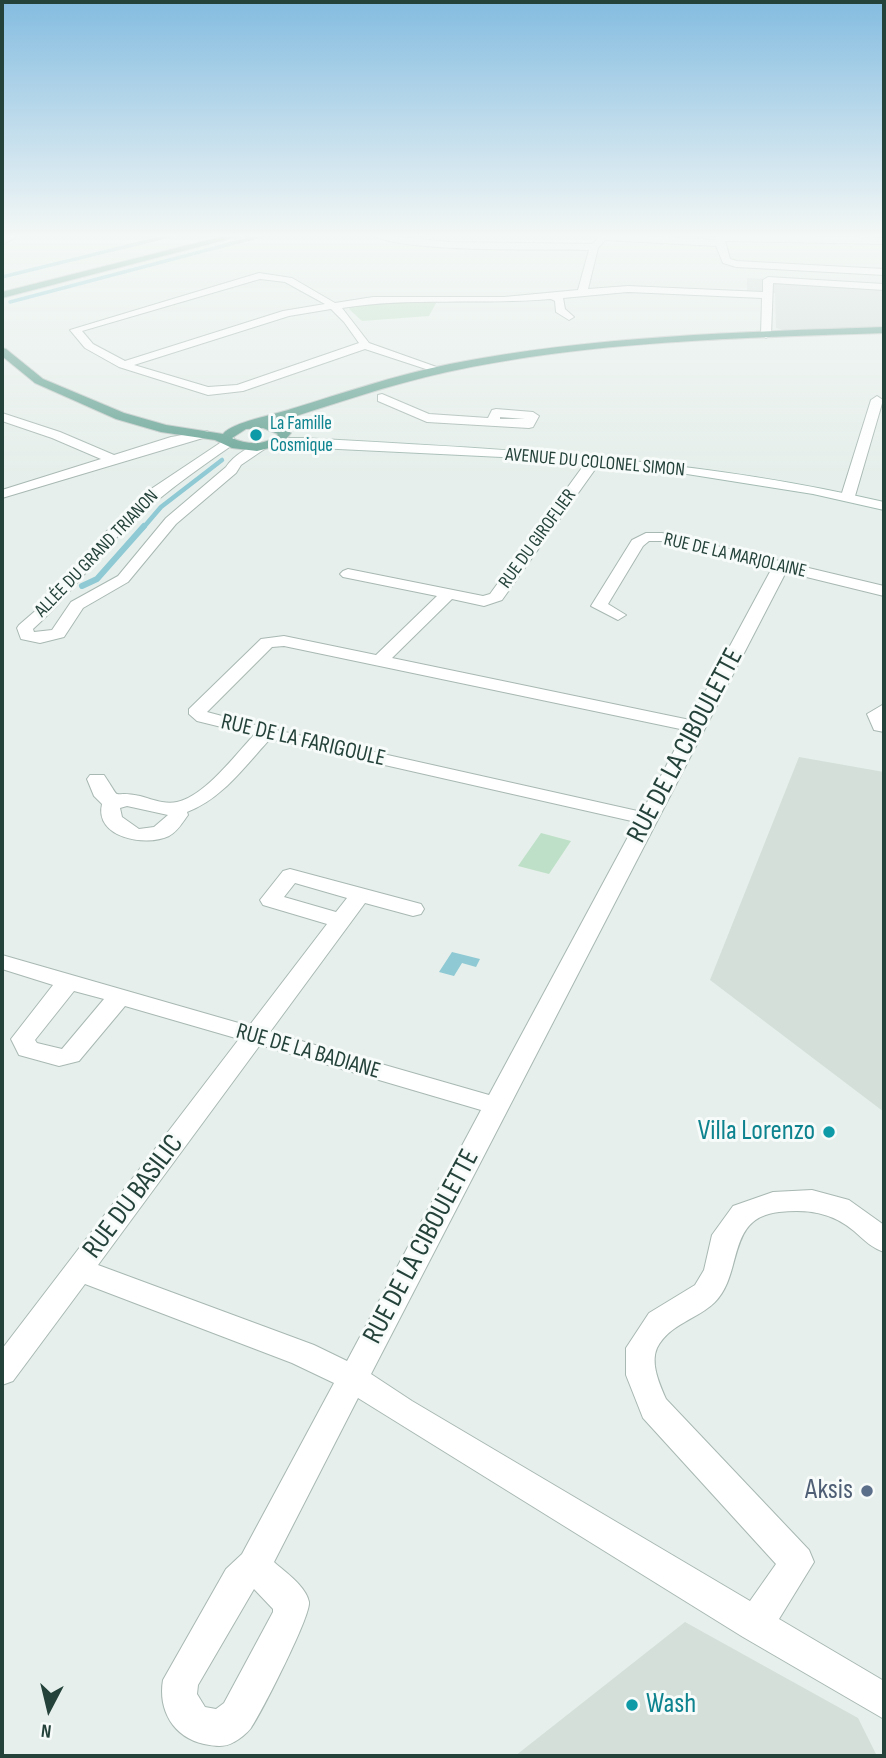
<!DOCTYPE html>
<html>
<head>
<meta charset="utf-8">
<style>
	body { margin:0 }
	#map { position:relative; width:886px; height:1758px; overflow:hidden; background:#e6efeb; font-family:"Sofia Sans Condensed",sans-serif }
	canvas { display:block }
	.frame { position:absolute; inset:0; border:4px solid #24423a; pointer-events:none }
	.north { position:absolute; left:14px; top:1674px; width:70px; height:70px; -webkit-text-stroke:5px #f7fbf9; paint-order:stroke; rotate:187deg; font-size:19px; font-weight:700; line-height:28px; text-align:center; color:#24423a }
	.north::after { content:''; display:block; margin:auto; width:24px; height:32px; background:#24423a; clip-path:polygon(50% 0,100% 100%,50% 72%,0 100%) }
</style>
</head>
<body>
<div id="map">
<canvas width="886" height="1758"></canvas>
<div class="frame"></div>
<div class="north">N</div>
</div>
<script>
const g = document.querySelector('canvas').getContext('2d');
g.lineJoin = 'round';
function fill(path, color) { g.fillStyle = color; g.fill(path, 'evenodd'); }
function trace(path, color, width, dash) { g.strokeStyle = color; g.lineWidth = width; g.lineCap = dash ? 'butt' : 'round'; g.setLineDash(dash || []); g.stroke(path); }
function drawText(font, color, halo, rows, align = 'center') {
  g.font = font + ' "Sofia Sans Condensed",sans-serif'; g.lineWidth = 6; g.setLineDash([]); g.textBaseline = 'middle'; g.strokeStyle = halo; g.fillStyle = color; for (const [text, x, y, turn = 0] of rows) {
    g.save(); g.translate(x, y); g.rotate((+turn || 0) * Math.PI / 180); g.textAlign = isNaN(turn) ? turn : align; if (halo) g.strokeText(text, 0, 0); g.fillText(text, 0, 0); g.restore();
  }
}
const built = new Path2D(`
	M747 278 884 285V327L787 331 776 328 775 293 747 291Z
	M799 757 884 772V1112L710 980Z
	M685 1622 858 1718 877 1756H515Z`);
const green = new Path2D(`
	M382 303H436L429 316 362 321 349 309 350 306Z
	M541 833 571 841 549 874 518 866Z`);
const water = new Path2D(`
	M452 952 480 959 476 967 462 963 454 976 439 972Z`);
const streamFar2 = new Path2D(`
	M2 277 177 234
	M10 302 268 234`);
const streamFar1 = new Path2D(`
	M143 528 161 507 222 460`);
const stream = new Path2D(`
	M82 586 97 579 144 526`);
const minor = new Path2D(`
	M11 234H21L2 245V238Z
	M371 234 449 242 592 244 603 234 715 240 717 237 728 234 884 238V244L725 241 730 259 737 261 884 269V275L736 267 723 263 716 246 605 240 598 248 588 289 628 286 763 292V280L768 277 884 284V290L773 283 771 335 766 338 761 335 762 298 628 292 563 298 565 309 574 317 569 320 556 312 555 301 551 299C481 305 410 297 342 308L369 343 445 370 435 372 365 349 243 391 208 395 119 367 85 348 70 330 259 273 292 278 335 303 373 297H504L578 290 589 250C550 249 395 253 371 234ZM260 279 285 282 325 304 283 311 125 361 93 344 82 331ZM331 309 344 322 359 343 237 385 208 387 134 365 289 316Z
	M382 394 429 414 488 418 492 410 496 409 533 412 539 416 533 427 529 428 427 422 378 401V395ZM500 417 525 419H500Z
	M877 396 883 400 855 496 853 499H843L841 496 871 400Z
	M2 413 60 432 114 455 171 437 207 431 213 435 2 498V490L101 459 52 438 2 421Z
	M229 437 234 438V444C192 473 152 501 116 538 88 568 65 601 33 629L34 632 52 630 71 602 118 576 166 518 226 467C233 456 253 442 268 443L269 446 241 465 236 473 176 524 128 582 83 608 64 637 40 643 21 639 17 628 19 625 49 599 105 533 148 491Z
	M594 457 601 461 502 600 484 606 452 599 392 658 690 720 772 568 662 541H649L643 546 608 604 626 615 618 620 591 606 632 540 646 533H662L884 586V596L786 572 371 1374 412 1401 750 1601 776 1564 643 1418 626 1375V1348L649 1313 695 1285 704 1270 712 1235 733 1206 773 1192 812 1190 849 1200 884 1225V1252C872 1248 864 1240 854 1231 831 1212 808 1209 779 1212 725 1218 744 1273 715 1302 697 1320 670 1323 657 1348 650 1364 660 1385 666 1399L809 1550 814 1562 779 1619 884 1681V1719L743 1637 358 1398 274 1562C285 1572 306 1586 309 1602 311 1616 261 1713 251 1728 247 1733 240 1739 234 1742 224 1748 215 1746 204 1744 173 1737 158 1710 163 1680L226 1569 242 1554 334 1383 292 1363 85 1284 13 1381 2 1385V1349L239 1039 125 1006 79 1061 59 1066 19 1055 11 1039 53 985 2 969V955L249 1026 327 924 263 905 260 900 283 871 290 869 421 904 424 909 421 914 413 916 365 903 270 1032 489 1095 636 822 270 739C245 766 222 799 187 812L188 815C182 823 178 831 169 836 146 847 94 838 102 804L94 796 87 779 90 775H104C124 805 108 789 140 796 151 799 165 805 177 802 205 796 235 755 254 735L197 721 189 714V709L261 639 284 636 376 655 437 596 343 577 340 574 343 571 348 569 483 596 490 594 589 458ZM284 646 685 730 642 812 267 728 207 712 272 647ZM127 806 168 815 154 827 139 829 122 817 120 808ZM295 883 347 898 336 912 284 897ZM74 991 104 999 62 1049 37 1043 35 1040ZM260 1045 481 1110 347 1361 314 1345 98 1265ZM254 1589 273 1609V1612L224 1703 216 1709 205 1707 197 1694 198 1685Z
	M884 704V732L874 730 867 714Z`);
const secondary = new Path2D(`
	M303 438C500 449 692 457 884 502V510L813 494 668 471 522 458 277 446 271 442 277 438Z`);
const primary = new Path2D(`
	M233 234H247L2 298V292Z
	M884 327V333C738 338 590 341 447 372 388 385 331 405 274 423L291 433 281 445 257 451 232 448 215 440 161 432 116 419 35 383 2 356V348L6 349 43 379 124 413 166 425 223 434C232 422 274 415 291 409 343 393 396 375 450 364 593 336 739 332 884 327ZM263 428 278 434C266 446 247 445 232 438L246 429Z`);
const markers = [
	[256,435,7,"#0f9aa8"],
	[829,1132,7,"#0f9aa8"],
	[867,1491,7,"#5c6f8a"],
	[632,1705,7,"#0f9aa8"]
];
const farCulturenames = [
	["La Famille",270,424],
	["Cosmique",270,446]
];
const farStreetnames = [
	["AVENUE DU COLONEL SIMON",595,463,5],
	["RUE DU GIROFLIER",538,539,-54],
	["ALLÉE DU GRAND TRIANON",97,554,-46],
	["RUE DE LA MARJOLAINE",735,556,13]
];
const streetNames = [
	["RUE DE LA FARIGOULE",303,741,13],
	["RUE DE LA BADIANE",308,1052,16]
];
const nearStreetnames = [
	["RUE DE LA CIBOULETTE",686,746,-62],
	["RUE DU BASILIC",134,1197,-53],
	["RUE DE LA CIBOULETTE",422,1247,-62]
];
const nearCulturenames = [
	["Villa Lorenzo",815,1132],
	["Wash",646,1705,"left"]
];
const nearServicenames = [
	["Aksis",853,1491]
];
fill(built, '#d4dfda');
fill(green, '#bfe0c8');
fill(water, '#8ec9d4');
trace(streamFar2, '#8ec9d4', 3.5);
trace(streamFar1, '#8ec9d4', 4.5);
trace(stream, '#8ec9d4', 6);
trace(minor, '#a8b8b2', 2);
trace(secondary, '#a4bbb3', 2);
trace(primary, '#c2cac8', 2);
fill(minor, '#fff');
fill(secondary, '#fff');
fill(primary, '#6aa596');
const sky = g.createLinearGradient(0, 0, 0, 480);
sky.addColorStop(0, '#84bce0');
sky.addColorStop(0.49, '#f4f8f6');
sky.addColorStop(1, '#f4f8f600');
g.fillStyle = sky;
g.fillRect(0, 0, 886, 480);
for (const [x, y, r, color] of markers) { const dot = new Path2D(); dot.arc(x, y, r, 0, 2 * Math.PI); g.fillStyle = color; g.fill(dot); trace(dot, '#f7fbf9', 2.5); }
drawText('19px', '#0d838f', '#f7fbf9', farCulturenames, 'left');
drawText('19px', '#24423a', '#f7fbf9', farStreetnames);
drawText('23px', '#24423a', '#f7fbf9', streetNames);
drawText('28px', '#24423a', '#f7fbf9', nearStreetnames);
drawText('28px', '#0d838f', '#f7fbf9', nearCulturenames, 'right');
drawText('28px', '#4e5e75', '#f7fbf9', nearServicenames, 'right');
</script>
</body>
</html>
